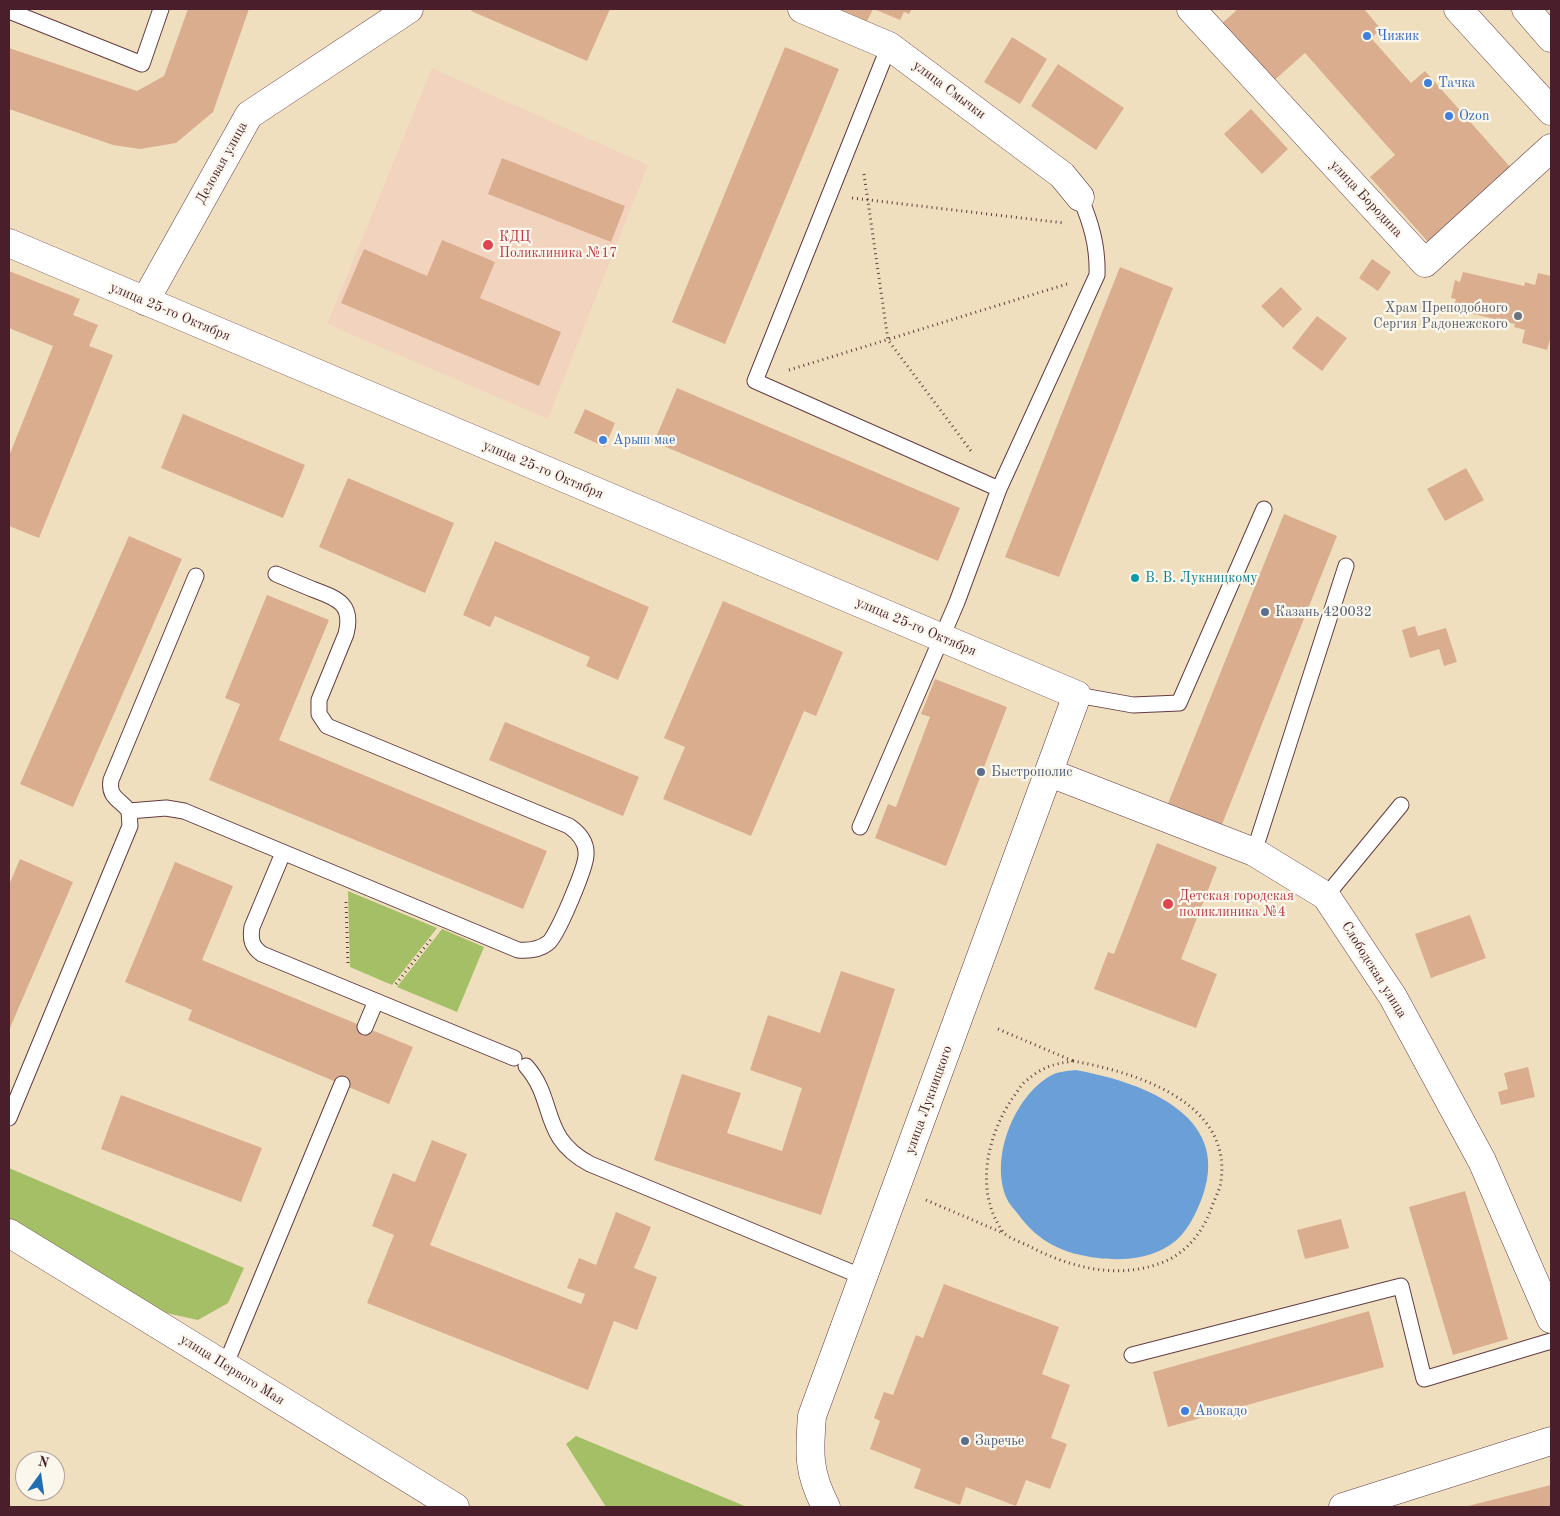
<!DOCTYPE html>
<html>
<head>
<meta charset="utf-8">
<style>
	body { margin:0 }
	#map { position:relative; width:1560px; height:1516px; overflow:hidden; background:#f0dfbf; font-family:"Old Standard TT",serif }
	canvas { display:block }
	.frame { position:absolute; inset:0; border:10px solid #4a1f2b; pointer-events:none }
	.north { position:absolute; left:15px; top:1451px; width:50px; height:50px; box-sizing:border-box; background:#fbf7ec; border:1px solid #b4a19f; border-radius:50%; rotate:14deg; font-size:14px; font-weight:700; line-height:20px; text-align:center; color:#4a1f2b }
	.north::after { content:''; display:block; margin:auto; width:18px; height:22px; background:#1f6fb2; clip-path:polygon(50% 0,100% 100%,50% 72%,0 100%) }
</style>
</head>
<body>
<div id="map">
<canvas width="1560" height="1516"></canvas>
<div class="frame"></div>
<div class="north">N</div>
</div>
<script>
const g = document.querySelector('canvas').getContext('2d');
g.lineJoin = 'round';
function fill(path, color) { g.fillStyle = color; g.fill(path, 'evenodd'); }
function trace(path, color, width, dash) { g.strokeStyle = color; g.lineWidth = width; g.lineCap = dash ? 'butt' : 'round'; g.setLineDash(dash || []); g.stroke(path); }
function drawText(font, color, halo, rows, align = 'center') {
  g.font = font + ' "Old Standard TT",serif'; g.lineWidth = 4.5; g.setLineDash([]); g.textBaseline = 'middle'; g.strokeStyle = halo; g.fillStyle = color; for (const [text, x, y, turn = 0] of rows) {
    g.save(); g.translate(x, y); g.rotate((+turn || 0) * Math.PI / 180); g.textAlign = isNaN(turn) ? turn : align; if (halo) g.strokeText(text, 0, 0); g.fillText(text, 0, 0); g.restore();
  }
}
const built = new Path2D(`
	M432 68 648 165 548 419 327 324Z`);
const green = new Path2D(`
	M348 891 437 928 392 985 350 967Z
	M442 929 484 947 457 1012 397 987Z
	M9 1168 244 1268 228 1303 198 1320 166 1313 9 1221Z
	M576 1436 747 1507H606L566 1444Z`);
const water = new Path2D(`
	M1075 1070C1138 1081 1232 1113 1203 1195 1196 1214 1187 1234 1170 1245 1150 1259 1121 1261 1098 1258 1064 1254 1038 1242 1018 1214 1014 1209 1009 1204 1007 1199 989 1159 1014 1097 1050 1076 1056 1072 1067 1071 1075 1070Z`);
const building = new Path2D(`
	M188 9H249L213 112 176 143 140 149 113 145 9 109V48L137 91 164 76Z
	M472 9H610L587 61 471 11Z
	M840 9H873L867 21Z
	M874 9H912L909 14 904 12 900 20Z
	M1238 9H1364L1381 29 1371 38 1411 83 1425 71 1512 169 1429 243 1370 177 1395 155 1305 53 1270 84 1219 26Z
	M1012 37 1047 59 1020 104 984 82Z
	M785 47 839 69 725 344 672 322Z
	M1058 64 1124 108 1096 150 1031 106Z
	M1251 109 1288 149 1262 174 1224 134Z
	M502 158 625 206 611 242 488 194Z
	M442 240 495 262 480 298 561 332 539 386 341 303 364 249 427 276Z
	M1372 259 1391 272 1378 291 1359 278Z
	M1120 267 1173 288 1059 577 1005 557Z
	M9 271 80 299 73 315 98 325 89 346 113 355 39 538 9 526V456L53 346 9 328Z
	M1463 272 1524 286 1525 282 1535 285 1538 273 1551 276V336L1547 350 1522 343 1525 330 1514 327 1515 324 1453 309 1456 299 1451 298 1455 280 1460 282Z
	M1281 287 1302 309 1283 328 1261 306Z
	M1317 316 1347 338 1322 371 1292 348Z
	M677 388 960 508 938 561 654 442Z
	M585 409 615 423 605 447 574 433Z
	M183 414 305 465 283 518 161 468Z
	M1466 468 1484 500 1445 521 1427 489Z
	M348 478 454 523 425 593 319 547Z
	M1284 514 1337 536 1221 827 1167 806Z
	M129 536 182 559 73 807 20 784Z
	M495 541 649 607 618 680 586 666 590 657 495 616 490 627 463 615Z
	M267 595 329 620 279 740 547 851 523 909 209 780 240 704 225 698Z
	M723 601 843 652 816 716 804 711 751 836 663 799 685 747 664 738Z
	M1415 626 1418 636 1446 628 1457 662 1444 666 1439 649 1410 658 1402 630Z
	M935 679 1007 707 946 866 875 838 888 804 896 807 930 717 921 714Z
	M505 722 639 777 623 816 489 760Z
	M1157 843 1217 867 1181 959 1217 974 1196 1028 1094 989 1108 952 1114 954Z
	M20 859 73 882 9 1030V885Z
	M175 862 233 886 202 960 413 1047 389 1104 188 1020 192 1010 125 982Z
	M1470 915 1486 958 1431 978 1415 934Z
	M841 971 895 989 821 1215 654 1160 682 1074 741 1093 727 1133 782 1151 802 1088 750 1070 768 1015 820 1033Z
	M1528 1067 1535 1097 1501 1105 1498 1092 1508 1089 1504 1073Z
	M121 1095 262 1148 241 1202 101 1149Z
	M432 1140 467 1154 430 1245 581 1304 585 1294 567 1288 579 1258 596 1265 616 1212 651 1227 634 1268 657 1277 637 1330 614 1321 588 1390 367 1303 394 1235 372 1226 393 1173 415 1182Z
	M1465 1191 1508 1339 1453 1355 1409 1207Z
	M1341 1219 1349 1248 1305 1259 1297 1230Z
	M944 1284 1059 1327 1042 1374 1070 1385 1051 1438 1067 1444 1050 1489 1026 1480 1016 1506 966 1487 960 1505 914 1488 921 1469 870 1449 880 1421 874 1418 884 1392 893 1395 916 1335 923 1338Z
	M1369 1311 1384 1367 1168 1427 1153 1372Z
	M1551 1485V1507H1464Z`);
const path = new Path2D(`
	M864 174 888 340 971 451
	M852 198 1064 223
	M789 370 1067 284
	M346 902 348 965
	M396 984 432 938
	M998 1029 1073 1061
	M1073 1061C1134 1072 1232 1101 1221 1181 1220 1190 1215 1198 1212 1206 1204 1231 1186 1254 1161 1263 1116 1280 1068 1267 1027 1245 1020 1242 1009 1238 1004 1233 1001 1230 998 1224 996 1220 976 1181 990 1130 1014 1096 1018 1091 1021 1084 1026 1081 1042 1067 1053 1064 1073 1061Z
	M926 1200 1003 1233`);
const service = new Path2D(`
	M9 11 142 64 161 9
	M889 46 755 381 999 489
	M1077 695 1133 705 1179 703 1264 509
	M129 811 166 808 184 811 518 950C529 951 539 950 548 943 557 937 586 867 586 855 587 842 579 833 569 826L327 726 319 714V700L346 634C354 603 336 598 312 589 300 584 288 579 276 574
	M860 827 957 602 999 489 1097 275C1098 246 1091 223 1080 197
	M1254 852 1346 566
	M283 853 252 927C250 940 252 947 262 954L514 1058
	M1326 896 1401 805
	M365 1027 376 1001
	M526 1066C557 1101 539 1137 590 1164L863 1277
	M9 1118 130 826 129 811C120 799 108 798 111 780L196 576
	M1132 1355 1401 1286 1424 1379 1551 1341
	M225 1366 342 1084`);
const minor = new Path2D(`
	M802 9 889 46 1062 175 1080 197
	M1191 9 1425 263 1551 148
	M1458 9 1551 111
	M145 301 249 115 409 9
	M1050 773 1254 852 1326 896 1393 997 1482 1161 1551 1319
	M1343 1507 1551 1441`);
const tertiary = new Path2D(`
	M9 243 1077 695 812 1416C809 1454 808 1472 826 1507
	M9 1233 455 1507`);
const primary = new Path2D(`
	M1526 9 1551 38`);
const markers = [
	[1367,36,5,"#3f7fe0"],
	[1428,83,5,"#3f7fe0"],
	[1449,116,5,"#3f7fe0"],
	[488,245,6,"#e0444e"],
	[1518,316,5,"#6b7280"],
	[603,440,5,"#3f7fe0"],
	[1135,578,5,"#0f9aa8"],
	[1265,612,5,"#5c6f8a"],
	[981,772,5,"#5c6f8a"],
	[1168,904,6,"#e0444e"],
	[1185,1411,5,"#3f7fe0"],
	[965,1441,5,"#5c6f8a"]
];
const shopNames = [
	["Чижик",1377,36],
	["Тачка",1438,83],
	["Ozon",1459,116],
	["Арыш мае",613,440],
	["Авокадо",1195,1411]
];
const streetNames = [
	["улица Смычки",949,90,37],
	["Деловая улица",222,163,-61],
	["улица Бородина",1366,199,47],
	["улица 25-го Октября",170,312,23],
	["улица 25-го Октября",543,470,23],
	["улица 25-го Октября",916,627,23],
	["Слободская улица",1374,970,58],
	["улица Лукницкого",929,1100,-70],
	["улица Первого Мая",232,1370,32]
];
const healthNames = [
	["КДЦ",499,237],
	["Поликлиника №17",499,253],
	["Детская городская",1179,896],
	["поликлиника №4",1179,912]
];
const worshipNames = [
	["Храм Преподобного",1508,308],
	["Сергия Радонежского",1508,324]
];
const cultureNames = [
	["В. В. Лукницкому",1145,578]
];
const serviceNames = [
	["Казань 420032",1275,612],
	["Быстрополис",991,772],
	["Заречье",975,1441]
];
fill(built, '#f2d4be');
fill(green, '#a4bf66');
fill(water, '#6b9fd7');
fill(building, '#daad8f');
trace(service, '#633c41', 17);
trace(minor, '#633c41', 29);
trace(tertiary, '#633c41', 29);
trace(primary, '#633c41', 29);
trace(path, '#633c41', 3, [1, 4]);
trace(service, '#fff', 15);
trace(minor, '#fff', 28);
trace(tertiary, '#fff', 28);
trace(primary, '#fff', 28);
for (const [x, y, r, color] of markers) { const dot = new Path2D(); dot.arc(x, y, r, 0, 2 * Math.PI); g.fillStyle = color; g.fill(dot); trace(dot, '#fbf7ec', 2); }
drawText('14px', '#366cbe', '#fbf7ec', shopNames, 'left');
drawText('14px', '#4a1f2b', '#fbf7ec', streetNames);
drawText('14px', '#be3a42', '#fbf7ec', healthNames, 'left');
drawText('14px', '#5b616d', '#fbf7ec', worshipNames, 'right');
drawText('14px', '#0d838f', '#fbf7ec', cultureNames, 'left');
drawText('14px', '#4e5e75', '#fbf7ec', serviceNames, 'left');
</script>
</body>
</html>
